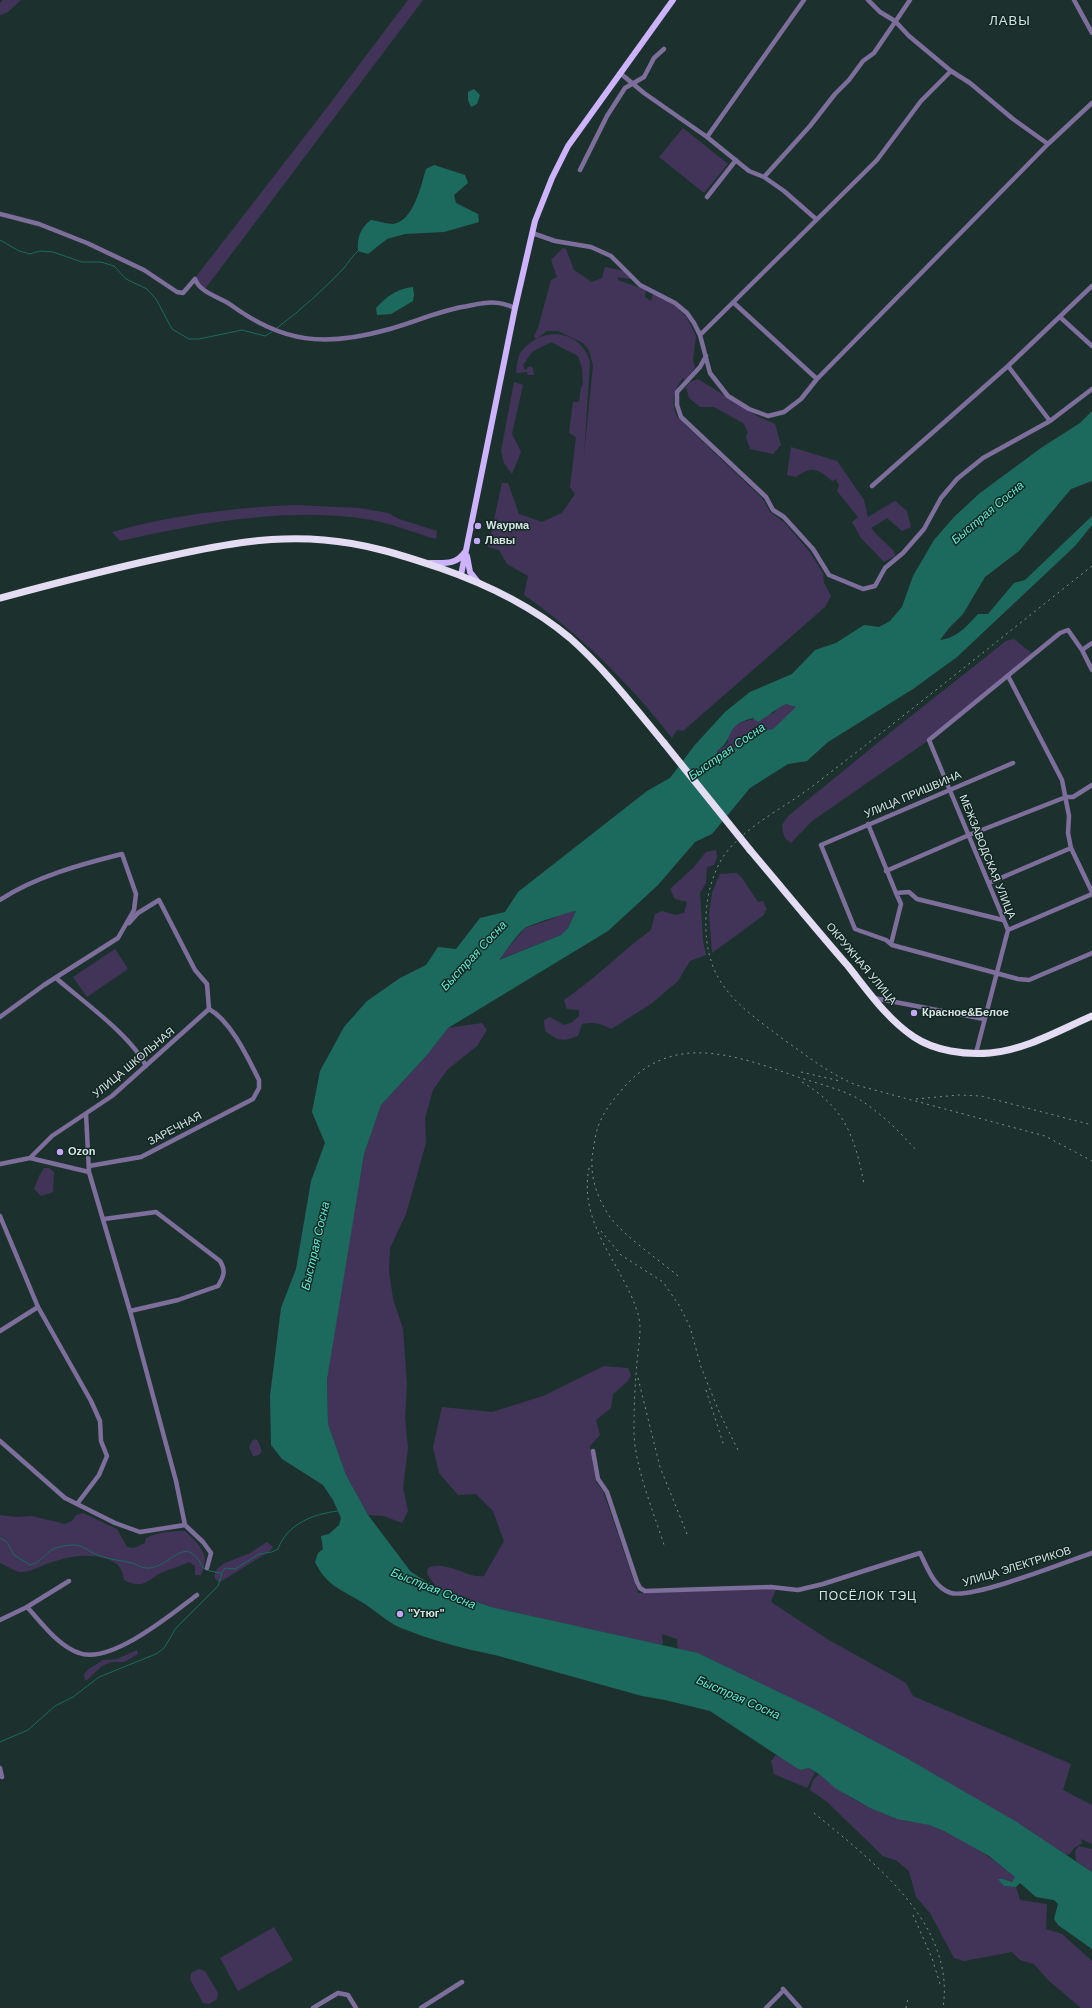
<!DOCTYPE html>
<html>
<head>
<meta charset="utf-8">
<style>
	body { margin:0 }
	canvas { display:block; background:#1c312d }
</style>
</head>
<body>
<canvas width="1092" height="2008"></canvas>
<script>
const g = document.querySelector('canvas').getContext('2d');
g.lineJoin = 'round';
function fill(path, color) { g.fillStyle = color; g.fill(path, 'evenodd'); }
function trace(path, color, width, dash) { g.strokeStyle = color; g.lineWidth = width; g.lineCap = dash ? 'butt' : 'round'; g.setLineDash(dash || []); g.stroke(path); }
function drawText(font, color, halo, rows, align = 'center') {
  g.font = font + ' Arial,sans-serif'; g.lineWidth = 3; g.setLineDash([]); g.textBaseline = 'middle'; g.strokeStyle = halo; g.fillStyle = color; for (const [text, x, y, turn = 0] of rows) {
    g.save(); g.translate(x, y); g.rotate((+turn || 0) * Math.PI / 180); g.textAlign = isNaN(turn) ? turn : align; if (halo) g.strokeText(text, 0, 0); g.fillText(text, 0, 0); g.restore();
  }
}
const green = new Path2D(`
	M3 0H21L8 12 0 15V3Z
	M408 0H423L205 289 195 278 319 118Z
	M683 128 728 164 704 193 659 157Z
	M563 248 566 249 574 270 592 282 602 278 605 267 625 271 631 278 629 279 618 277V280L646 290 645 297 651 301 653 293 669 301 686 316 696 336 693 360 695 368 685 380 683 378C673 391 670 403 678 418L763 499 770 512 784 522 809 551 823 573 824 583 831 596 825 607 683 731 677 730 672 738C629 683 581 635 524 595L528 576 507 564 499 550 488 547 502 483H508L519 514 542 522 562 513 575 494 570 487 576 437 569 433 573 402H579L581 387 583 385 582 368 578 356 551 342 532 352 523 365 525 370 530 366 533 368 534 375H528L527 372 516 373C517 367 517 357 521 352 541 325 581 329 590 362L584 456 593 365 589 350 583 343 558 331H547L536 339 534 336 538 328 551 280 557 277 551 260Z
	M698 379 759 417 775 424 781 445 773 454 750 449 746 437 748 432 743 423 714 407H700L689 398 686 387 690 382Z
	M514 382 523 385 512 434 521 452 512 474 504 463 501 451Z
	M791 447 837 461 864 500 868 517 895 501 907 511 911 527 902 531 887 518 871 528 877 535 894 551 895 556 884 562 861 538 852 522 858 517 837 491 839 485 836 479 832 481C818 469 812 465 796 477L787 475Z
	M293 505 359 508 388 513 399 519 437 531 436 539C415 533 393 524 372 520 288 506 202 523 120 541L112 532C172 515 232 508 293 505Z
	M1014 639 1034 655 929 740 812 821 791 843C783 838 783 833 782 825L788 816 896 728 1006 641Z
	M786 704 797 707 773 729 758 731 731 751 716 759 717 751 726 745 728 741V735L736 724 774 713 779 706Z
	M716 850 717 857 714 865 707 867 706 883 700 893 703 941 706 955 690 961 678 981 651 1004 611 1029C601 1023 593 1022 582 1024L578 1036C562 1042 558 1041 545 1031L544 1020 550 1017 564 1025 571 1023 579 1016V1010L567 1009 564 1000C595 979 621 952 651 930L655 914 662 911 676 915 684 913 687 902 675 899 670 889 694 867 706 852Z
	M737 873 742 878 758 902 763 901 767 910 765 911 764 915 712 953 709 914 712 893 720 874Z
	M576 911 568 928 561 935 498 960 525 928 552 919 565 912Z
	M115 949 128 969 87 997 73 977Z
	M482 1023 487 1030 477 1046 447 1070 433 1090 425 1118 426 1143 406 1214 390 1248 389 1271 393 1299 403 1329 407 1384 405 1418 408 1448 403 1488 408 1511 402 1523 384 1516 368 1515 346 1475 328 1424 327 1380 345 1261 364 1154 381 1105 428 1054 448 1028Z
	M44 1168H49L54 1172 53 1192 41 1196 34 1189 39 1176Z
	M604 1366 628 1368 631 1375 628 1381 613 1394 611 1408 596 1420 600 1435 590 1446 596 1482 603 1491 638 1593 776 1589 771 1602 829 1640 906 1683 913 1696 1071 1764 1063 1790 1092 1805V1844L1081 1839 1082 1843 1074 1848 1070 1854 1066 1855C947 1777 825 1714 698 1653L678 1649 677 1639 662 1634 663 1643 661 1645 491 1607 437 1588 427 1574 428 1568C446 1559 467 1579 484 1576L504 1541 493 1511 476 1494 458 1495 439 1473 433 1447 442 1407 492 1412 543 1396Z
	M256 1439 258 1441 262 1451 259 1455 253 1456 249 1447 252 1441Z
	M83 1513 117 1529 127 1547 134 1548 145 1543 146 1538C158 1532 172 1531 185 1531 200 1546 211 1554 201 1575H195V1566L189 1562C181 1566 173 1568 165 1571 148 1578 144 1591 124 1580 122 1566 117 1562 104 1558 85 1553 67 1557 49 1563 40 1566 30 1573 20 1572 14 1571 6 1565 0 1563V1515L16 1517 32 1516 65 1524 72 1521 76 1515Z
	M267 1542 273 1547 270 1551 220 1582 216 1580 214 1575 217 1569 223 1564 250 1553Z
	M137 1650 138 1654 124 1662H111L102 1666 87 1680H85L84 1674 89 1669 103 1660 117 1659Z
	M776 1755 801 1770 809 1768 815 1772 807 1788 774 1774 771 1761Z
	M819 1774C841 1794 868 1809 896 1818 907 1822 920 1822 932 1826 962 1838 990 1856 1015 1877L1012 1882 1003 1879 1004 1886 1016 1887 1020 1900 1047 1904 1046 1929 1062 1934 1092 1961V2008H1081L1048 1980 1034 1964 1020 1960 1012 1952 964 1961 954 1958 930 1913 916 1897 909 1871 897 1861 883 1856 826 1801 810 1790 813 1780Z
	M1079 1846 1092 1849V1872L1076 1861 1075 1851Z
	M274 1927 293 1960 238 1991 220 1958Z
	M199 1969 205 1971 218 1993 217 1999 209 2004 203 2003 190 1979 191 1973Z`);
const water = new Path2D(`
	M474 89 480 95 477 104 471 107 468 100V92Z
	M434 165 465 175 468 183 454 195 456 203 478 214 479 222 444 232 405 234 387 239 368 254 358 251C357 238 360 228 371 220 378 221 387 224 393 224 414 221 421 185 426 169Z
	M413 287 414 295 413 301 391 314 377 315 376 308C386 297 398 288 413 287Z
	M1092 411V481L1071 489 1019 551 985 577 963 614 949 628 940 640C957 638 967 626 978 614H988L1014 583 1025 580 1092 516V525L1075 546 957 657 913 689 828 742 807 761 788 764 750 788 712 834 695 842 658 885 608 931 448 1028 428 1054 381 1105 364 1154 327 1380 328 1424 346 1475 368 1515 411 1572 437 1588 491 1607 698 1653 816 1710 908 1759 1015 1821 1092 1872V1949L1058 1925 1054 1919 1058 1904 1054 1900 1036 1897 1020 1883 1016 1887 1004 1886 998 1879H1003L1012 1882 1015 1877 989 1856 944 1831 929 1825 897 1819 870 1808 835 1788 819 1774 809 1768 801 1770 795 1767 710 1711 665 1700 642 1696 495 1655C464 1649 431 1640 401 1628 387 1622 374 1609 360 1601 340 1589 326 1585 315 1562L318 1553 323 1549 321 1536 329 1534 339 1525 341 1518 333 1500 323 1485 282 1459 271 1445 270 1396 281 1308 296 1269 311 1181 325 1143 312 1112 320 1071 344 1027 367 1001 400 978 426 965 438 947 456 949 480 918 505 912 518 892 647 791 670 778 694 746 725 712 750 692 792 674 815 650 836 643 864 625 879 627 890 621 902 607 913 576 934 540 954 517 980 493 1041 448 1080 423ZM786 704 796 707 773 729 758 731 731 751 717 758V751C737 737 722 726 753 718L758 722C767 717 778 707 786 704ZM576 911 568 928 561 935 499 960C506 951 517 934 525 928 529 925 572 911 576 911Z`);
const stream = new Path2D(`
	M0 240 19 251 30 254 40 251 53 252 82 262H101L114 266 126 279 147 289 156 299 172 329 189 339H199L242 330 265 336 272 332
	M277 328C301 310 323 290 344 268 349 262 352 256 358 251
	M0 1538 7 1542 14 1555 30 1565C39 1563 43 1557 50 1551 56 1547 66 1545 73 1545 82 1545 86 1549 93 1553 105 1559 119 1560 132 1563 136 1564 141 1568 146 1568 170 1570 185 1530 203 1568L210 1571 221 1573
	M0 1742 28 1730 55 1706 73 1697 99 1677 156 1654 164 1648 176 1628 218 1586 222 1573 225 1568 235 1569 259 1554 272 1552 278 1549C287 1524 313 1514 338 1511`);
const minor = new Path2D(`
	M868 0 880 12 895 21 909 36 951 71 970 83 1013 119 1048 144
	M1074 0 1092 33
	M620 73 644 93 707 137 749 171 764 177 784 191 816 219
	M707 137 804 0
	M580 170 607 116 625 88 644 77 654 58 664 49
	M764 177 810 126 835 94 849 80 863 61 874 53 910 0
	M707 197 736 160
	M0 214 39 224 87 243 144 270 177 292 183 293 195 279C200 293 220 297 231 305 283 343 325 347 386 330 412 323 436 312 462 307 484 303 494 299 515 308
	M532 233 555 241 591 247 611 256 640 285 675 303 687 313 694 323 700 335 710 373 728 396 749 409 768 416 784 412 801 399 817 379 1048 144 1092 103
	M734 303 817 379
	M1060 317 1092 346
	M700 335 877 160 921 101 951 71
	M706 356 700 367 677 392V405L681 417 766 497 773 510 784 517 813 549 829 575 863 589 875 586 885 568 903 553 924 529 941 498 957 479 983 458 1050 421 1092 389
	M1008 366 1050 421
	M872 486 1008 366 1092 286
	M1082 650 1092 643
	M1008 676 1062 780 1069 816 1068 833 1071 848 1092 892
	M1013 763 821 845 855 929 886 940 892 945 1018 979 1029 980 1092 953
	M868 824 896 893 909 892 917 899 1003 920
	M886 871 969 835 1066 797H1073L1092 785
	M989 883 1071 848
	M0 900C34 877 82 864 122 854L136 894 134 910 118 938 44 985 0 1017
	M129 923 138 913 159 900 195 970 207 984 209 1009
	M1008 930 1092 894
	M891 944 901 904 896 893
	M56 978C82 1001 131 1035 146 1066
	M874 998 984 1019
	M976 1053 1008 930 929 740 1060 633 1068 630 1082 650 1092 670
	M86 1114 89 1172 132 1318 176 1481 185 1525 203 1542 211 1553 207 1568
	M30 1158 52 1136 112 1096 209 1009
	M0 1164 30 1158 89 1172
	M89 1166 141 1157 253 1099 259 1088V1080C248 1058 231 1021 209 1009
	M0 1216 38 1307 91 1401 100 1421 101 1441 107 1456 99 1475 77 1504
	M104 1219 156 1212 220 1261C226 1271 224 1276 218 1286L178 1300 130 1311
	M0 1331 38 1307
	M0 1441 65 1498 115 1523 140 1532 185 1525
	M593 1451 598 1479 607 1492 637 1582 640 1588 645 1591 771 1587 798 1590 823 1584 920 1553C927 1567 934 1588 951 1593 973 1599 1066 1562 1092 1553
	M27 1607C42 1623 58 1646 79 1653 111 1665 173 1613 197 1595
	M0 1620 27 1607 69 1581
	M0 1768 2 1777
	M783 1989 800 2008
	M313 2008 338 1993 348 1995 356 2008
	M421 2008 462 1982
	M766 2008 781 1993`);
const major = new Path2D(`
	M467 556 470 572 478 582
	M430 563C445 563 456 565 465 552
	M461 575 515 308 535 221 552 178 568 146 673 0`);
const highway = new Path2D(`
	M0 598C56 583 113 568 170 556 221 545 271 535 324 540 364 543 402 555 440 568 486 584 532 606 570 638 605 669 634 707 664 743
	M750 850C783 889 815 928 848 966 868 991 887 1019 914 1037 935 1051 965 1055 990 1053 1025 1050 1060 1030 1092 1016`);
const rail = new Path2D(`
	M1092 566C1000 639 908 713 814 785 786 807 743 827 723 857 712 875 707 895 706 916 703 984 738 1005 787 1042 810 1058 830 1074 856 1085L1045 1136 1092 1161
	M801 1072 840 1081
	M802 1082C845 1108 855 1137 864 1184
	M916 1099 959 1095 981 1096 1092 1125
	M589 1168C578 1226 623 1264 638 1314 642 1327 639 1341 638 1353 635 1379 634 1406 634 1432 634 1465 655 1516 665 1548
	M601 1231 621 1255 663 1282 679 1305 690 1327 701 1367 720 1414 739 1452
	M678 1276C658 1259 625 1237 610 1217 600 1203 592 1183 592 1166 591 1157 594 1148 595 1139 598 1120 608 1106 620 1092 669 1031 732 1054 795 1076 815 1083 838 1088 857 1098 880 1112 898 1130 916 1150
	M638 1378 660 1467 687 1534
	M706 1390 724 1446
	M814 1813C872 1861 956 1923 943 2008
	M913 1915 932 1958 940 1984
	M906 2008 908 1998`);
const highwayBridge = new Path2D(`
	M664 743 750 850`);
const markers = [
	[478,526,4,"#c2a8f2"],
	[477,541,4,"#c2a8f2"],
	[914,1013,4,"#c2a8f2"],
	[60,1152,4,"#c2a8f2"],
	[400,1614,4,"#c2a8f2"]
];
const poiNames = [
	["Wаурма",486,526],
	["Лавы",485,541],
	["Красное&Белое",922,1013],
	["Ozon",68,1152],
	["\"Утюг\"",408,1614]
];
const streetNames = [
	["УЛИЦА ПРИШВИНА",913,795,-23],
	["МЕЖЗАВОДСКАЯ УЛИЦА",987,857,68],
	["ОКРУЖНАЯ УЛИЦА",861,964,50],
	["УЛИЦА ШКОЛЬНАЯ",134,1063,-40],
	["ЗАРЕЧНАЯ",175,1129,-28],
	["УЛИЦА ЭЛЕКТРИКОВ",1017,1567,-17]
];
const waterNames = [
	["Быстрая Сосна",988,513,-40],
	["Быстрая Сосна",727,752,-35],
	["Быстрая Сосна",474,956,-47],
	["Быстрая Сосна",316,1246,-77],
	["Быстрая Сосна",433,1589,22],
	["Быстрая Сосна",738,1698,24]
];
const neighbourhoodNames = [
	["ПОСЁЛОК ТЭЦ",868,1597]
];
const quarterNames = [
	["ЛАВЫ",1010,21]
];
fill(green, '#413458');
fill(water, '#1c6a5e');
trace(stream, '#1c6a5e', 1);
trace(minor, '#7e6e9b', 4.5);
trace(major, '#cdb3fd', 6);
trace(highway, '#e3dcf3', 7);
trace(rail, '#7f908d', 1, [2, 4]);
trace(highwayBridge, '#e3dcf3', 7);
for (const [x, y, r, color] of markers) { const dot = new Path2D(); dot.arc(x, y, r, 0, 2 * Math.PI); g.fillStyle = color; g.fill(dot); trace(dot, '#122723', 1.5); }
drawText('bold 11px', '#d8e5e2', '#122723', poiNames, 'left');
drawText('11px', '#d8e5e2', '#122723', streetNames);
drawText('italic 12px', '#60ecd3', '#122723', waterNames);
g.letterSpacing = '1px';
drawText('12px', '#d8e5e2', '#122723', neighbourhoodNames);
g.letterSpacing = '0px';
g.letterSpacing = '1px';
drawText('13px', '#d8e5e2', '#122723', quarterNames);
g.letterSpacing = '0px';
</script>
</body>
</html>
